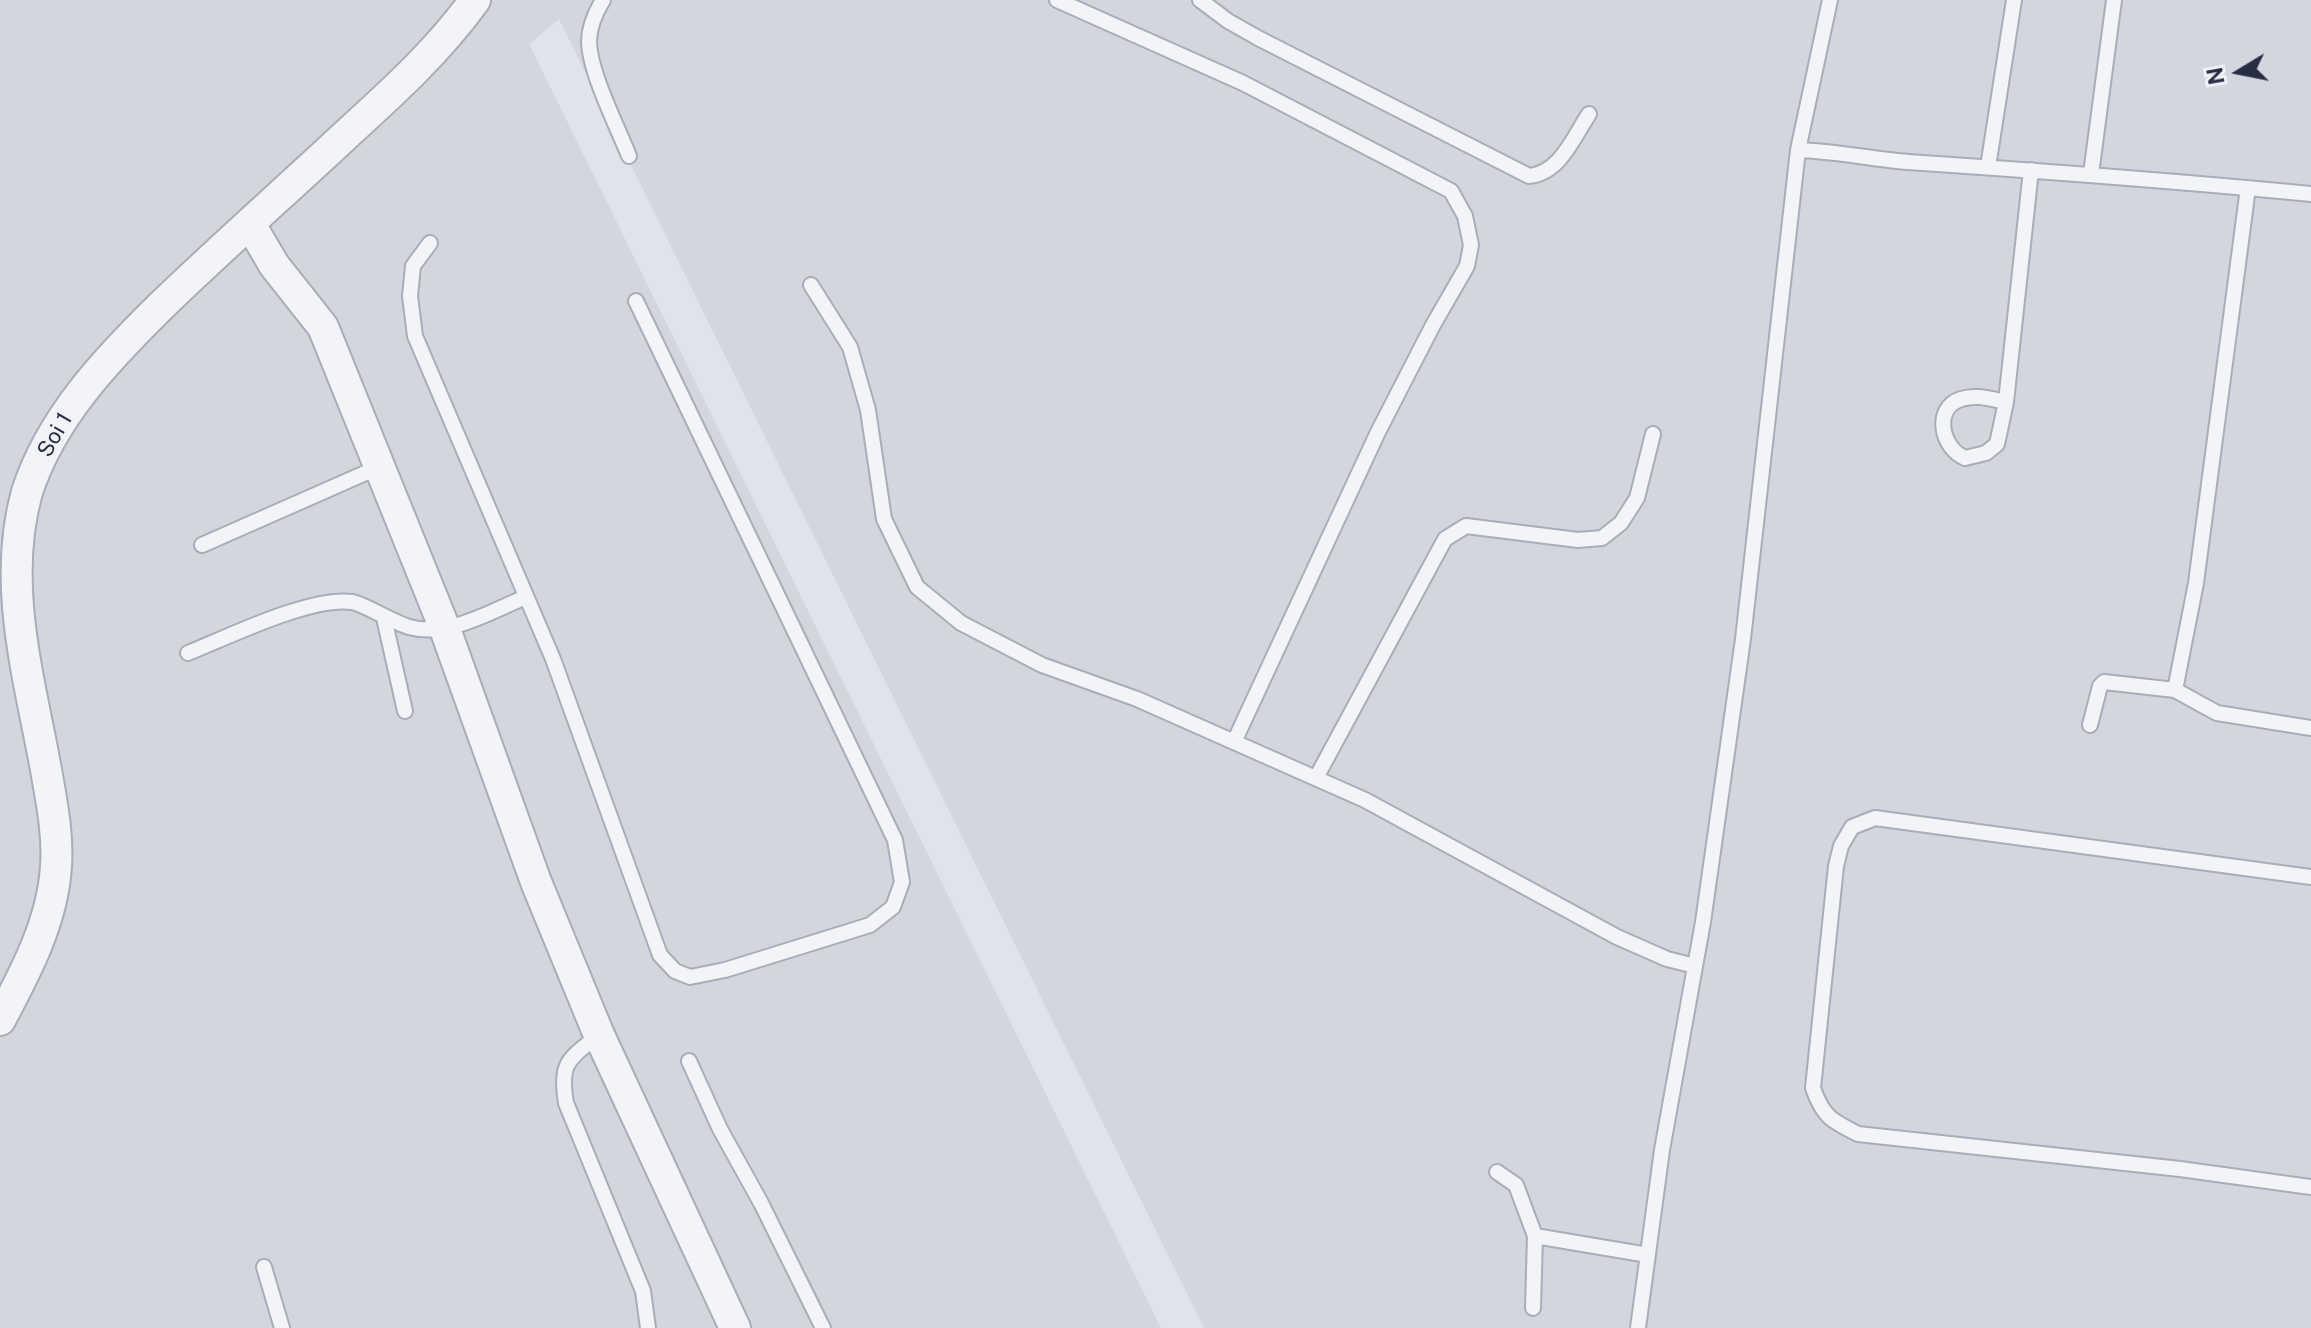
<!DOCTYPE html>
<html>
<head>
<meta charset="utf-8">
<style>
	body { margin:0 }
	#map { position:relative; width:2311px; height:1328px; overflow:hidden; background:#e1e3ea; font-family:"Public Sans",sans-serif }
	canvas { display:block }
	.north { position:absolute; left:2199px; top:32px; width:80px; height:80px; -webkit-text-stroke:6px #f0f2f7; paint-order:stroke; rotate:260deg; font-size:22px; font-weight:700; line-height:32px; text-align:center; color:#282e42 }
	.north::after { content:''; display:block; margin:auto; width:28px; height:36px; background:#282e42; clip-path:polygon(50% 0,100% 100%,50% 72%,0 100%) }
</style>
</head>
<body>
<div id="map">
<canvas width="2311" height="1328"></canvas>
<div class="north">N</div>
</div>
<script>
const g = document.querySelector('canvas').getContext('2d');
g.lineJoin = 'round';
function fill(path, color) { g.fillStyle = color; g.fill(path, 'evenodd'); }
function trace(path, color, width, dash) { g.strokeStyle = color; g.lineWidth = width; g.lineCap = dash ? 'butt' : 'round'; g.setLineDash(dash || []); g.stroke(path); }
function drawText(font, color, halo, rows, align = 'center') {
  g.font = font + ' "Public Sans",sans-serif'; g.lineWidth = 6; g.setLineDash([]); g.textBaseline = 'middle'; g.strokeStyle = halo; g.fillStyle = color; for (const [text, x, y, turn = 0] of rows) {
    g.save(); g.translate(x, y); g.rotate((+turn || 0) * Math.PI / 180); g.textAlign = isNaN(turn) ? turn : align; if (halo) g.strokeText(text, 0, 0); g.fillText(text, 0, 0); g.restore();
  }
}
const built = new Path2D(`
	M0 0H2311V1328H1204L559 19 529 44 1161 1328H0Z`);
const service = new Path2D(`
	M603 0C595 13 589 26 589 42 590 73 617 126 629 156
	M1057 0 1243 83 1451 191 1465 216 1471 245 1467 266 1433 325 1378 432 1234 742
	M1200 0 1228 21 1258 38 1529 176C1560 173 1573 138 1589 114
	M1798 150C1835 151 1871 159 1908 162 2042 171 2177 181 2311 194
	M1988 167 2014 0
	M2091 174 2114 0
	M430 243 413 266 410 296 415 336 553 659 660 955 675 971 690 977 725 970 870 925 893 907 902 882 895 840 636 301
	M811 285 850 347 868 410 884 519 917 587 961 623 1042 665 1137 699 1365 800 1617 937 1667 959 1695 966
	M2006 402C1991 399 1976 394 1961 399 1933 408 1941 448 1965 458L1986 453 1997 444 2006 402 2031 170
	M202 545 379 467
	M384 618 405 711
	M188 653C228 637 311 596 352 602 364 604 392 622 409 627 448 638 491 611 526 597
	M2175 690 2217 713 2311 728
	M2090 725 2100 686 2104 682 2175 690 2196 583 2248 188
	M1316 778 1445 539 1466 526 1578 540 1602 538 1621 523 1637 498 1653 434
	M2311 877 1875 818 1852 827 1841 846 1836 866 1813 1088C1823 1117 1832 1121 1858 1134L2180 1169 2311 1187
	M599 1035C569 1059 559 1062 566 1103L643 1291 648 1328
	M689 1061 720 1129 761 1203 823 1328
	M1497 1172 1516 1185 1535 1236
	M264 1267 282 1328
	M1533 1308 1535 1236 1648 1255
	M1638 1328 1662 1150 1703 922 1743 639 1798 150 1830 0`);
const minor = new Path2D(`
	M250 224 274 265 323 327 445 629 536 882 599 1035 735 1328
	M0 1020C25 973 53 921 56 866 58 838 53 809 48 781 32 687 0 588 27 492 51 418 106 360 161 306 222 247 287 190 349 132 394 91 439 50 475 0`);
const streetNames = [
	["Soi 1",55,435,-60]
];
fill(built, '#d3d5df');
trace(service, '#aaadb8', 18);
trace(minor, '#aaadb8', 34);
trace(service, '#f3f4f8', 14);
trace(minor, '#f3f4f8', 30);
drawText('22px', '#282e42', '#f0f2f7', streetNames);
</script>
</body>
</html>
